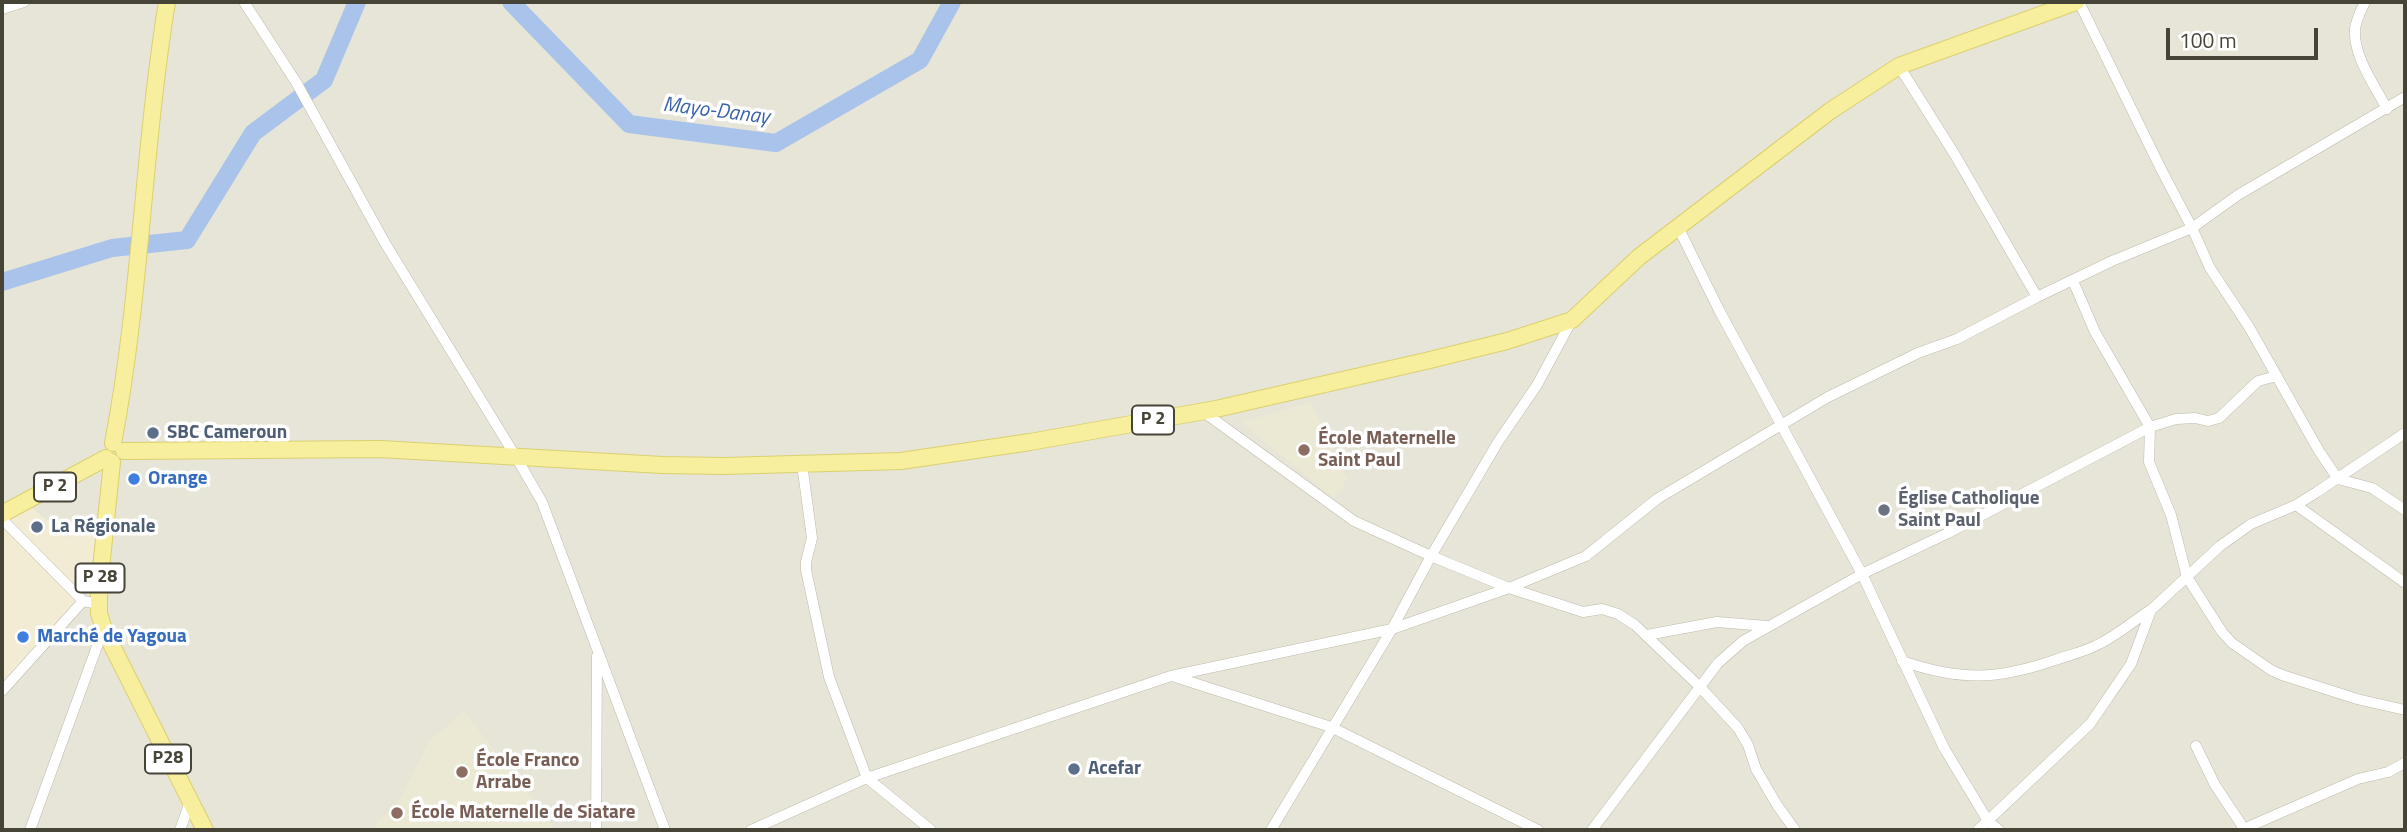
<!DOCTYPE html>
<html>
<head>
<meta charset="utf-8">
<style>
	body { margin:0 }
	#map { position:relative; width:2407px; height:832px; overflow:hidden; background:#f3f2e8; font-family:"Titillium Web",sans-serif }
	canvas { display:block }
	.frame { position:absolute; inset:0; border:4px solid #464337; pointer-events:none }
	.scale { position:absolute; left:2166px; top:28px; width:152px; height:32px; box-sizing:border-box; border:4px solid #464337; border-top:0; padding-left:9px; font-size:21px; line-height:24px; white-space:nowrap; color:#464337; -webkit-text-stroke:5px #fff; paint-order:stroke }
</style>
</head>
<body>
<div id="map">
<canvas width="2407" height="832"></canvas>
<div class="frame"></div>
<div class="scale">100 m</div>
</div>
<script>
const g = document.querySelector('canvas').getContext('2d');
g.lineJoin = 'round';
function fill(path, color) { g.fillStyle = color; g.fill(path, 'evenodd'); }
function trace(path, color, width, dash) { g.strokeStyle = color; g.lineWidth = width; g.lineCap = dash ? 'butt' : 'round'; g.setLineDash(dash || []); g.stroke(path); }
function drawText(font, color, halo, rows, align = 'center') {
  g.font = font + ' "Titillium Web",sans-serif'; g.lineWidth = 7; g.setLineDash([]); g.textBaseline = 'middle'; g.strokeStyle = halo; g.fillStyle = color; for (const [text, x, y, turn = 0] of rows) {
    g.save(); g.translate(x, y); g.rotate((+turn || 0) * Math.PI / 180); g.textAlign = isNaN(turn) ? turn : align; if (halo) g.strokeText(text, 0, 0); g.fillText(text, 0, 0); g.restore();
  }
}
const residential = new Path2D(`
	M2 2H2405V830H2Z`);
const commercial = new Path2D(`
	M31 507 70 538 76 518 99 522 87 590 2 685V523Z`);
const education = new Path2D(`
	M1311 402 1347 479 1341 490 1333 498 1241 422Z
	M464 711 556 830H376L378 821 397 804 430 740Z`);
const river = new Path2D(`
	M511 2 629 124 776 143 920 60 952 2
	M2 282 112 248 187 240 253 133 324 80 357 2`);
const minor = new Path2D(`
	M244 2 296 82 385 243 516 457 542 502 665 830
	M2079 2 2161 169 2192 228 2210 268 2249 327 2319 451 2338 479 2372 488 2405 510
	M2365 2C2361 10 2356 20 2355 29 2353 56 2375 86 2387 109
	M2 9 24 2
	M1899 66 1955 155 2037 297
	M1678 227 1719 310 1862 574 1944 748 1988 821 1999 830
	M2073 281 2095 332 2150 427 2149 462 2171 515 2187 577 2222 632 2232 643 2271 670 2282 675 2357 699 2405 710
	M1202 411 1354 521 1431 556 1509 588 1583 612 1602 609 1618 614 1635 625 1700 687 1738 728 1748 745 1756 769 1777 805 1795 830
	M802 464 812 538 806 562V570L829 677 867 778 931 830
	M2296 505 2405 583
	M2 519 83 601 99 604
	M1647 635 1717 622 1767 626
	M1902 661C1960 681 1997 680 2055 660 2070 655 2087 651 2101 643 2118 634 2134 621 2150 610
	M1172 676 1331 727 1538 830
	M2 691 83 601
	M2196 746 2215 785 2245 830
	M30 830 103 630
	M180 830 190 802
	M596 830 597 656
	M751 830 867 778 1171 676 1392 629 1509 588 1586 556 1657 499 1828 397 1918 353 1957 339 2037 297 2112 261 2192 228 2238 195 2405 97
	M1271 830 1392 629 1431 556 1498 442 1537 385 1572 320
	M1592 830 1718 663 1743 641 1862 574 1948 533 2150 427 2176 419 2195 418 2208 421 2219 418 2258 381 2277 376
	M1978 830 2090 724 2131 664 2151 610 2220 546 2251 524 2296 505 2317 492 2405 433
	M2241 830 2358 779 2388 772 2405 763`);
const primary = new Path2D(`
	M113 443C141 298 143 148 167 2
	M124 451 380 449 662 465 724 466 901 461 1030 442 1216 409 1430 360 1507 341 1572 320 1639 257 1830 111 1899 66 2076 2
	M112 462 99 588V613L104 630 205 830
	M2 514 106 458`);
const markers = [
	[153,433,7,"#5c6f8a"],
	[1304,450,7,"#8d6e63"],
	[134,479,7,"#3f7fe0"],
	[1884,510,7,"#6b7280"],
	[37,527,7,"#5c6f8a"],
	[23,637,7,"#3f7fe0"],
	[1074,769,7,"#5c6f8a"],
	[462,772,7,"#8d6e63"],
	[397,813,7,"#8d6e63"]
];
const shields = [
	[1153,420,42],
	[55,487,42],
	[100,578,49],
	[168,759,46]
];
const shieldNames = [
	["P 2",1153,420],
	["P 2",55,487],
	["P 28",100,578],
	["P28",168,759]
];
const serviceNames = [
	["SBC Cameroun",167,433],
	["La Régionale",51,527],
	["Acefar",1088,769]
];
const educationNames = [
	["École Maternelle",1318,439],
	["Saint Paul",1318,461],
	["École Franco",476,761],
	["Arrabe",476,783],
	["École Maternelle de Siatare",411,813]
];
const shopNames = [
	["Orange",148,479],
	["Marché de Yagoua",37,637]
];
const worshipNames = [
	["Église Catholique",1898,499],
	["Saint Paul",1898,521]
];
const waterNames = [
	["Mayo-Danay",716,112,7]
];
fill(residential, '#e6e5d7');
fill(commercial, '#f3ecd5');
fill(education, '#ebe9d3');
trace(river, '#a9c3eb', 18);
trace(minor, '#bebbab', 11);
trace(primary, '#dbd06e', 18);
trace(minor, '#fff', 10);
trace(primary, '#f7ef9d', 16);
for (const [x, y, r, color] of markers) { const dot = new Path2D(); dot.arc(x, y, r, 0, 2 * Math.PI); g.fillStyle = color; g.fill(dot); trace(dot, '#fff', 2.5); }
for (const [x, y, w] of shields) { const box = new Path2D(); box.roundRect(x - w / 2, y - 14.5, w, 29, 5); g.fillStyle = '#fff'; g.fill(box); trace(box, '#464337', 2); }
drawText('bold 18px', '#464337', null, shieldNames);
drawText('bold 19px', '#4e5e75', '#fff', serviceNames, 'left');
drawText('bold 19px', '#785e54', '#fff', educationNames, 'left');
drawText('bold 19px', '#366cbe', '#fff', shopNames, 'left');
drawText('bold 19px', '#5b616d', '#fff', worshipNames, 'left');
drawText('italic 21px', '#3863aa', '#fff', waterNames);
</script>
</body>
</html>
